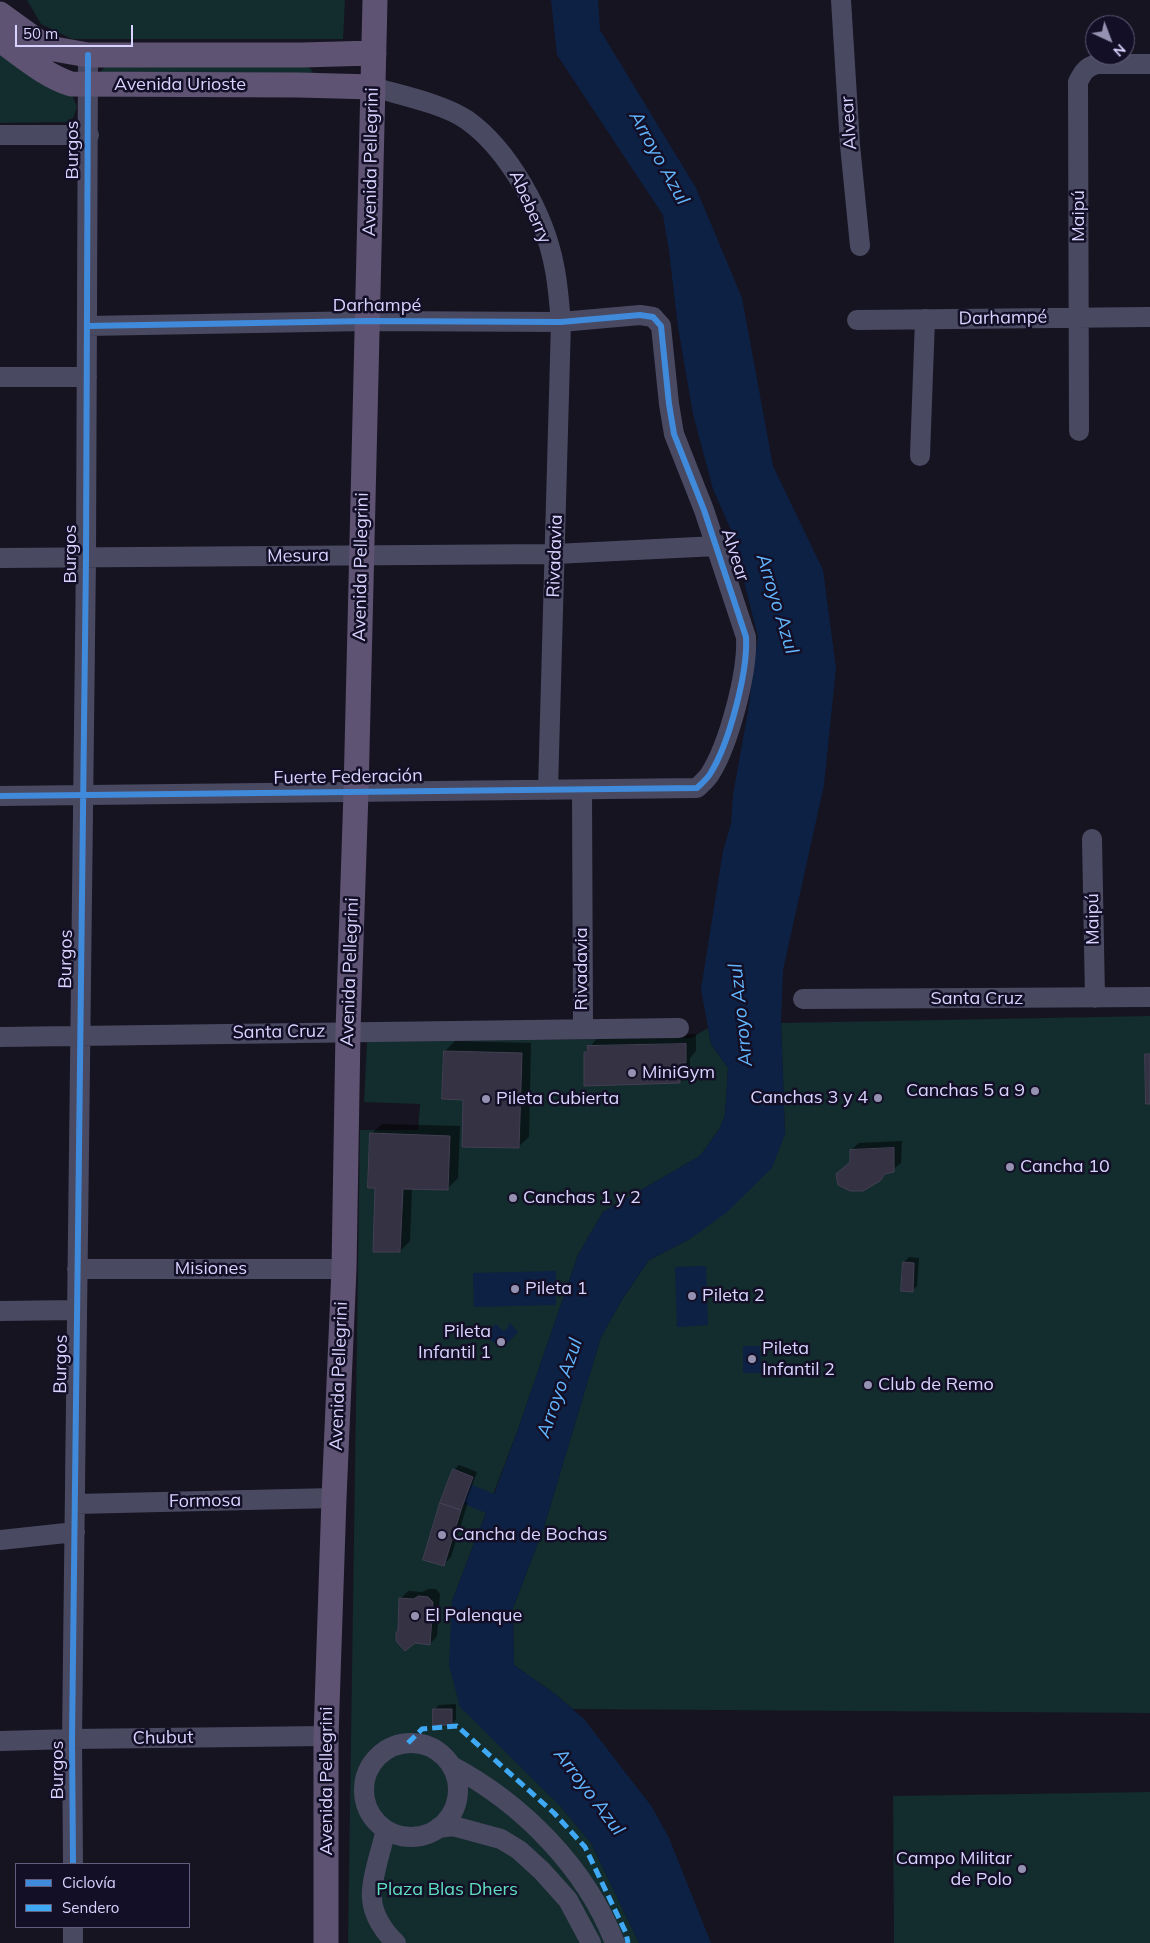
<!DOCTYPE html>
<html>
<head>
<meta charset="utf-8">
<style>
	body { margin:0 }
	#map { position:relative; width:1150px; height:1943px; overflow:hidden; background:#161421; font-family:Mulish,sans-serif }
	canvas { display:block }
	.legend { position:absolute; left:15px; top:1863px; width:175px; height:65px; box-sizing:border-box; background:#130f26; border:1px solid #625e7d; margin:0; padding:6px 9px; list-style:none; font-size:15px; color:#d9d4ff }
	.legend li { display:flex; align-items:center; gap:10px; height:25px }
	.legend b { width:25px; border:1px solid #625e7d }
	.north { position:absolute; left:1085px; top:15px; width:50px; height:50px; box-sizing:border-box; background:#130f26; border:1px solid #625e7d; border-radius:50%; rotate:137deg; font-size:14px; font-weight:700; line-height:20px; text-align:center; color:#d9d4ff }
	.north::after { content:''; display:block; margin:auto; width:18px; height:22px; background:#9591b1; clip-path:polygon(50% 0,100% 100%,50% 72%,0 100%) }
	.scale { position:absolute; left:15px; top:25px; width:118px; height:22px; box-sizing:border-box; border:2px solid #d9d4ff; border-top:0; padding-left:6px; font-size:15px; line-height:18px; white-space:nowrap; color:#d9d4ff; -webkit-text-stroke:4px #130f26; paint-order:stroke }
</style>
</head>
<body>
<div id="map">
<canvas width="1150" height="1943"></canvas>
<ul class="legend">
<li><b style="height:6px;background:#408adc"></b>Ciclovía</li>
<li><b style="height:6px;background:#3fa9f5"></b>Sendero</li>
</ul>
<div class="north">N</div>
<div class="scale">50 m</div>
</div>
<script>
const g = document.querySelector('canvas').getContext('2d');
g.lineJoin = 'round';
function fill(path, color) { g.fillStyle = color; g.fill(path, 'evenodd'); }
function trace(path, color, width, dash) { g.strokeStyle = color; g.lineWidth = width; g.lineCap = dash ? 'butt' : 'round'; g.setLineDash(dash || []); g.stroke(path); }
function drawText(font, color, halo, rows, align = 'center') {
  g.font = font + ' Mulish,sans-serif'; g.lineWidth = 5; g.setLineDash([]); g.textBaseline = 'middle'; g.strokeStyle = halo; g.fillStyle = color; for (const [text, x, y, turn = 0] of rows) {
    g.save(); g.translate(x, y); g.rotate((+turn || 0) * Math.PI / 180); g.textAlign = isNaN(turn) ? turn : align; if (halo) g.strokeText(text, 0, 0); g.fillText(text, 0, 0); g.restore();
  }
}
const green = new Path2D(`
	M27 0H345L343 39H72L41 24Z
	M0 45 73 97 77 107 73 118 68 122 0 123Z
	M106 66H309L313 73 100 72Z
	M1150 1016V1713L573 1709 555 1694 514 1665 513 1608 544 1527 601 1337 623 1298 649 1260 690 1239 785 1134 781 1023Z
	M708 1028 711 1044 728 1068 725 1115 720 1128 703 1152 698 1157 603 1212 578 1255 517 1432 452 1601 561 1807 591 1843 639 1943H348L360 1130H418L420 1104 364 1102 367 1042 691 1038Z
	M1150 1792V1943H894L893 1796Z`);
const water = new Path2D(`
	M551 0H598L600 30 696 188 742 298 773 466 823 570 836 668 824 785 783 970 781 1023 785 1134 772 1168 726 1213 690 1239 649 1260 623 1298 601 1337 544 1527 513 1608 514 1665 555 1694 584 1719 652 1807 669 1838 711 1943H639L591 1843 561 1807 460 1707 449 1665 452 1601 486 1513 462 1503 470 1484 494 1494 517 1432 578 1255 603 1212 698 1157 703 1152 720 1128 725 1115 728 1068 711 1044 701 989 723 851 731 824 733 795 748 711 758 637 731 530 713 489 693 414 678 327 669 251 663 215 557 55Z
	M706 1266 708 1325 677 1327 675 1267Z
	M556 1271V1305L474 1307 473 1273Z
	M510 1323 518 1332 503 1348 483 1335 496 1324 503 1331 507 1329Z
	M743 1346H760L761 1373H743Z`);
const shadow = new Path2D(`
	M696 1034V1051L690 1058V1072L680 1082 585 1053 599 1036Z
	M455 1041 531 1043 529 1137 518 1147 464 1098 445 1051Z
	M382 1124 460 1126 458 1178 448 1188H412L410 1241 400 1251 377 1187 371 1134Z
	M902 1141 901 1163 879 1180 851 1161V1150L859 1143Z
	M909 1257 919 1258 917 1286 912 1291 904 1262Z
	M459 1465 477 1472 466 1502H468L451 1557 443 1565 454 1470Z
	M428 1589H436L440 1594 437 1636 430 1644 399 1630 401 1598 408 1591 422 1592Z
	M456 1704V1719L451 1724 434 1710 439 1705Z`);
const building = new Path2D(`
	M686 1044V1063H680V1083L584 1086V1052H588L587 1046Z
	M444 1051 522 1053 519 1148 462 1147 463 1100 442 1099Z
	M1145 1054H1150V1104H1146Z
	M370 1133 450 1136 448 1190 403 1189 400 1252H373L375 1188H368Z
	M894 1148V1172L885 1174 880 1181 863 1191H850L838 1185 836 1174 850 1162V1150Z
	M903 1262 914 1263 913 1292 901 1291Z
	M453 1469 473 1477 461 1510 440 1503Z
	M440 1503 461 1510 444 1566 423 1560Z
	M419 1596 428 1597 433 1602 430 1645 415 1643 405 1651 396 1641V1633L398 1630 399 1598 413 1599Z
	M433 1709H452V1725H433Z`);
const minor = new Path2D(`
	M841 0 850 145 860 246
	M373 87C400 95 444 104 467 120 509 150 544 214 554 265 558 283 559 303 561 322L548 790
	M0 135H89
	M857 320 1150 317
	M0 377H87
	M1079 431 1078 82C1083 72 1086 67 1097 64H1150
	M920 456 925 319
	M0 558 555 554 717 546
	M582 790 583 1028
	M0 796 697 788C701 784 707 779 710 774 729 744 748 672 746 637L704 510 674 434 669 404 661 326 653 317 640 315 561 322 368 321 87 326
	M1092 839 1095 998
	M803 999 1150 997
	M0 1037 679 1028
	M77 1269H344
	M0 1311 77 1310
	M75 1504 334 1498
	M0 1540 75 1532
	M0 1741 72 1739 326 1736
	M364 1790a47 47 0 1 1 94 0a47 47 0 1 1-94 0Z
	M452 1766C523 1804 586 1868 615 1943
	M438 1828 453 1826 501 1839 519 1850 542 1871 568 1900 591 1943
	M386 1830C382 1847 370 1882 372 1899 373 1915 384 1932 396 1943
	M73 1864 72 1739 86 558 88 55
	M73 1927V1943`);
const major = new Path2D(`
	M0 14 40 43 54 49 88 55H302L374 53
	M0 40C23 56 44 75 71 84L299 85 373 87
	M326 1943V1736L334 1498 344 1269 348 1031 356 792 375 0`);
const quiet = new Path2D(`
	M408 1743 422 1729 457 1726 554 1813 585 1847 626 1933 628 1943`);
const cycleway = new Path2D(`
	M0 796 697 788C701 784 707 779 710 774 729 744 748 672 746 637L704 510 674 434 669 404 661 326 653 317 640 315 561 322 368 321 87 326
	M73 1864 72 1739 86 558 88 55`);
const markers = [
	[632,1073,5,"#9591b1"],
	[1035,1091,5,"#9591b1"],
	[878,1098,5,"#9591b1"],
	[486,1099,5,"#9591b1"],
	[1010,1167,5,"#9591b1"],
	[513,1198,5,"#9591b1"],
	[515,1289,5,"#9591b1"],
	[692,1296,5,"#9591b1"],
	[501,1342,5,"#9591b1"],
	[752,1359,5,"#9591b1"],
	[868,1385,5,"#9591b1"],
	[442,1535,5,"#9591b1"],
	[415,1616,5,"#9591b1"],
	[1022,1869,5,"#9591b1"]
];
const streetNames = [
	["Avenida Urioste",180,85],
	["Alvear",849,123,-94],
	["Burgos",73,150,-90],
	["Avenida Pellegrini",371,162,-89],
	["Abeberry",530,207,66],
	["Maipú",1079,216,-90],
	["Darhampé",377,306],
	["Darhampé",1003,318,-1],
	["Burgos",71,554,-90],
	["Alvear",735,555,72],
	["Mesura",298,556,-1],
	["Rivadavia",555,556,-88],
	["Avenida Pellegrini",361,567,-89],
	["Fuerte Federación",348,777,-1],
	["Maipú",1093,919,-91],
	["Burgos",66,959,-89],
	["Rivadavia",582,969,-90],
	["Avenida Pellegrini",350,972,-88],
	["Santa Cruz",977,999],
	["Santa Cruz",279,1032,-1],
	["Misiones",211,1269],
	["Burgos",61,1364,-89],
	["Avenida Pellegrini",339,1376,-88],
	["Formosa",205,1501,-1],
	["Chubut",163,1738,-1],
	["Burgos",58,1770,-90],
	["Avenida Pellegrini",327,1781,-90]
];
const poiNames = [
	["MiniGym",642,1073],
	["Canchas 5 a 9",1025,1091,"right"],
	["Canchas 3 y 4",868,1098,"right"],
	["Pileta Cubierta",496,1099],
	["Cancha 10",1020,1167],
	["Canchas 1 y 2",523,1198],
	["Pileta 1",525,1289],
	["Pileta 2",702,1296],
	["Pileta",491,1332,"right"],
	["Infantil 1",491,1353,"right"],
	["Pileta",762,1349],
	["Infantil 2",762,1370],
	["Club de Remo",878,1385],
	["Cancha de Bochas",452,1535],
	["El Palenque",425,1616],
	["Campo Militar",1012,1859,"right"],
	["de Polo",1012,1880,"right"]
];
const parkNames = [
	["Plaza Blas Dhers",447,1890]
];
const waterNames = [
	["Arroyo Azul",659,158,61],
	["Arroyo Azul",777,604,73],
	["Arroyo Azul",741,1015,-96],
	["Arroyo Azul",560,1388,-71],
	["Arroyo Azul",589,1792,53]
];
fill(green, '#132c2d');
fill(water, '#0d2144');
fill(shadow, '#0007');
fill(building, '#343243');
trace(building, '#433f54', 1);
trace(minor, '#4a4962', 20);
trace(major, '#5e5373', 25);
trace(quiet, '#3fa9f5', 5, [10, 5]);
trace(cycleway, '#408adc', 6);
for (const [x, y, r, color] of markers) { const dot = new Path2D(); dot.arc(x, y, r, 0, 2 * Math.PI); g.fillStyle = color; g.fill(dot); trace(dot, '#130f26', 2); }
drawText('18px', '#d9d4ff', '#130f26', streetNames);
drawText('18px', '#d9d4ff', '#130f26', poiNames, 'left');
drawText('18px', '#5fe0c0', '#130f26', parkNames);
drawText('italic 19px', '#62b6ff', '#130f26', waterNames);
</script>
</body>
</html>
